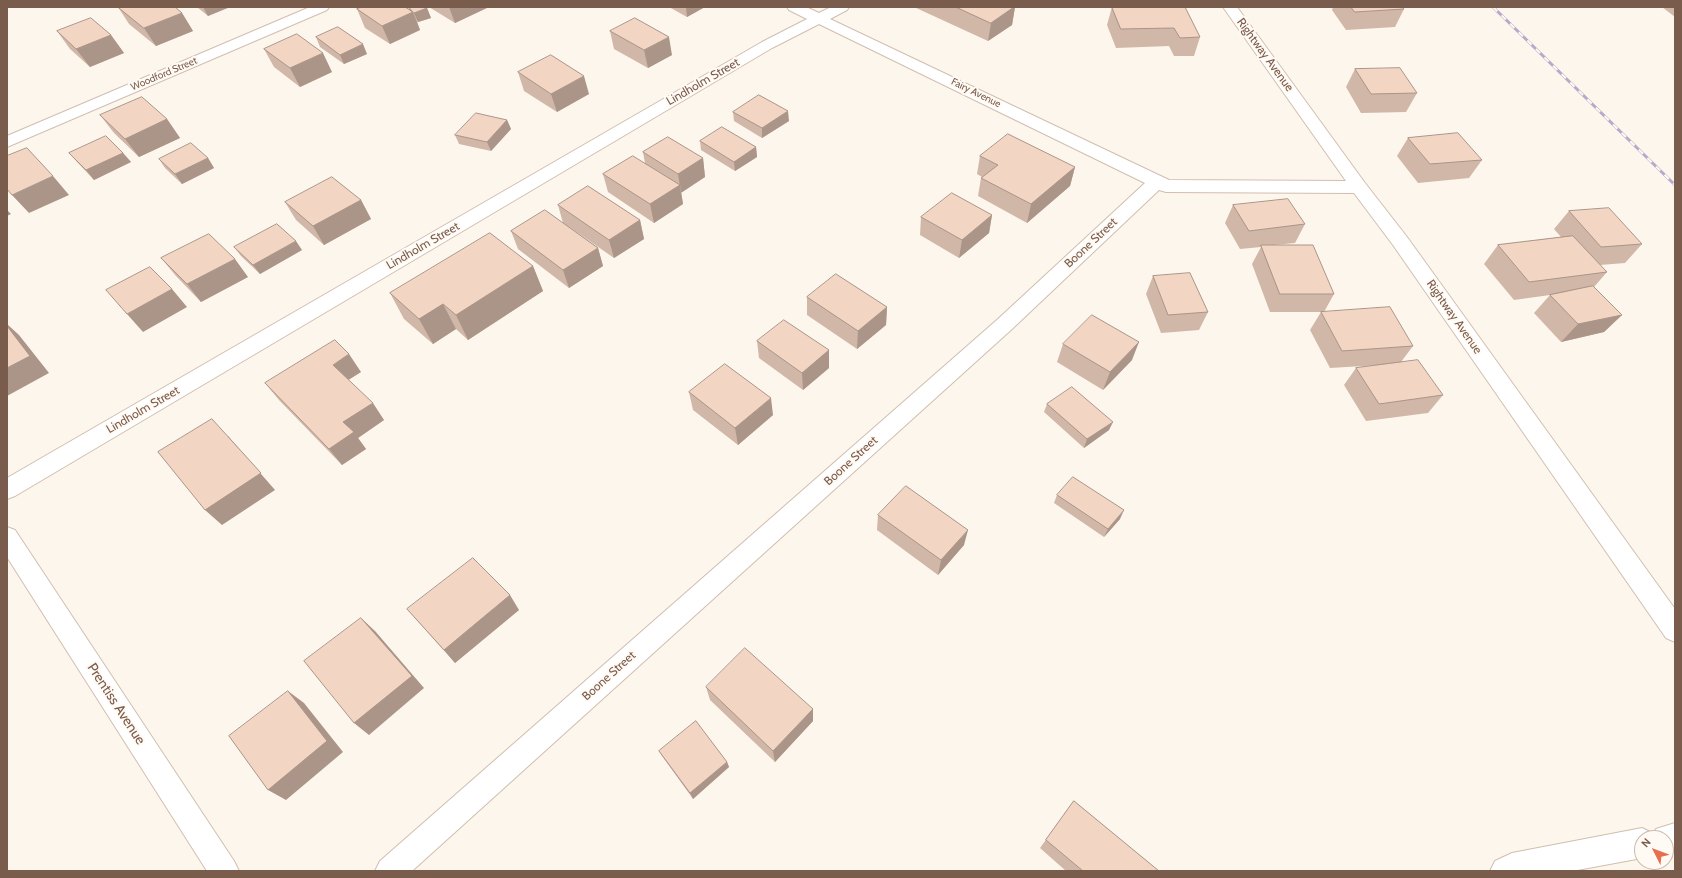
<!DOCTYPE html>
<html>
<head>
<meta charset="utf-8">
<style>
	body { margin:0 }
	#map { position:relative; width:1682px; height:878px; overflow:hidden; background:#fdf6ec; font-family:Cabin,sans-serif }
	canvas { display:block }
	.frame { position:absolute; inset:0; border:8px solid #7a5c4d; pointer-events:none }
	.north { position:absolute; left:1634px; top:830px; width:40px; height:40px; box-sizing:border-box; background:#fffaf3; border:1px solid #cabbb1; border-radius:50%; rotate:312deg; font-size:11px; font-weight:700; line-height:16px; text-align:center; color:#7a5c4d }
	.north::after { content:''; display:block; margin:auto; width:14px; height:18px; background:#e76f51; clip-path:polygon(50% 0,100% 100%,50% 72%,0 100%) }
</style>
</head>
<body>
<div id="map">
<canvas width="1682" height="878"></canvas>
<div class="frame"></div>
<div class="north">N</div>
</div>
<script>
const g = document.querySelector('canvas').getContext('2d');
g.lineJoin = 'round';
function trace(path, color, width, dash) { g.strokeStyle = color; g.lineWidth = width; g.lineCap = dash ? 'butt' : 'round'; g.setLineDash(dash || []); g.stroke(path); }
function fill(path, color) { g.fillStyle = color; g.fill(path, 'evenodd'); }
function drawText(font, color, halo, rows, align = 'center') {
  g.font = font + ' Cabin,sans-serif'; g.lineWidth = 4; g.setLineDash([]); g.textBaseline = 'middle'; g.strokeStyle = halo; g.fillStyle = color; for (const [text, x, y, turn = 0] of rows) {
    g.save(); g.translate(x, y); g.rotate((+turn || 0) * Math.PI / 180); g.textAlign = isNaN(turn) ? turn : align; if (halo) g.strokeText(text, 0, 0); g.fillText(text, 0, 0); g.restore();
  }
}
const street = new Path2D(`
	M310 7H329L327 10 7 147V136Z
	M787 7H806L819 13 831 7H849L847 10 830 19 1169 180 1346 181 1223 7H1237L1365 183 1407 237 1675 609V642L1666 638 1393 245 1354 193 1166 192 1159 190 1012 329 412 871H375L380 861 998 319 1145 183 819 24 772 48 15 496 7 499V478L762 42 807 19 789 10Z
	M7 527 15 530 234 861 239 871H207L7 557Z
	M1675 823V851L1666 853V838H1642V858L1572 871H1490L1495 861 1512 853 1642 828 1652 833 1653 835 1656 829Z`);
const rail = new Path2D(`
	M1493 7 1675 185`);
const wall = new Path2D(`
	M118 7H175L182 13 193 31 156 46 129 24Z
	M197 7H230L208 16Z
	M408 7H426L427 8 431 18 418 22 417 21 420 30 390 44 365 28 357 9H409Z
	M429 7H489L455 23Z
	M669 7H705L687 17Z
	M914 7H1015L1012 25 988 41Z
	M1112 7H1185L1200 37 1194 56H1174L1169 46 1116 48 1107 25Z
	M1333 7H1402L1404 9 1395 27 1346 30 1332 10Z
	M1662 7H1675V17Z
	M57 31 111 35 124 53 90 67 70 49Z
	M610 31 672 55 648 68 614 49Z
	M316 37 367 54 344 64 320 47Z
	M264 49 332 72 300 87 274 67Z
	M1355 69 1417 93 1406 112 1361 113 1346 87Z
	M518 72 589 94 557 112 524 91Z
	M733 112 789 121 762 138 734 121Z
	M100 115 167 119 180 138 139 157 114 133Z
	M507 120 511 129 491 151 459 144 455 135Z
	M1408 138 1482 160 1469 178 1418 183 1397 156Z
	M700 141 756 147 757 157 735 171 701 150Z
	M643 152 703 158 705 177 681 192 683 204 654 223 608 192 603 174 645 163Z
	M69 153H123L131 162 94 180 77 162Z
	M980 156 1075 167 1070 186 1027 223 978 196 981 178 982 177 977 174Z
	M208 158 214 168 182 184 165 168 159 159Z
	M361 200 371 219 324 245 296 220 285 202Z
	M558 205 640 220 644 239 614 258 568 226 598 248 603 266 569 288 518 249 511 231 563 223Z
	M1233 205 1305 224 1295 243 1274 245 1334 294 1324 312 1413 346 1401 362 1443 395 1428 413 1366 421 1344 385 1356 368 1380 365 1330 368 1310 330 1321 312H1270L1252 264 1261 247 1240 249 1225 223Z
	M1569 211 1642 244 1625 263 1600 265 1607 272 1594 287 1622 315 1604 332 1561 342 1534 313 1550 295 1514 300 1484 264 1498 245 1561 237 1554 229Z
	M992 215 989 233 959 258 920 235 921 217Z
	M234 247 302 250 260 274 241 256Z
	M161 258 248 277 201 302 176 276Z
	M533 266 543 291 468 340 456 329 433 344 404 319 390 293Z
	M1153 276 1208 312 1199 330 1161 333 1146 294Z
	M807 297 887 307 886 325 857 349 807 315Z
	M757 341 829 350V368L803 390 759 358Z
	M1063 344 1132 360 1103 390 1057 362Z
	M361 372 348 380 384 420 358 438 366 449 342 465 279 400 265 383Z
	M689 392 773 415 738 445 693 410Z
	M1047 404 1109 430 1084 448 1044 412Z
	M1057 495 1120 519 1104 537 1054 503Z
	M878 515 964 545 938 575 877 530Z
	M407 609 519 610 455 663Z
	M706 687 813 709V721L775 762 710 700Z
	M659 751 727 762 729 767 693 799 662 756Z
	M1074 801 1159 871H1066L1040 848Z`);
const shadedWall = new Path2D(`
	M203 7H230L208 16Z
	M449 7H489L455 23Z
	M686 7H705L687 17Z
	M1014 7H1015L1012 25 988 41 991 23Z
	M427 8 431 18 418 22 414 13Z
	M413 12 420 30 390 44 382 26Z
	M182 13 193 31 156 46 144 28Z
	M111 35 124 53 90 67 76 49Z
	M669 37 672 55 648 68 644 50Z
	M363 44 367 54 344 64 340 55Z
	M323 53 332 72 300 87 290 68Z
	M584 76 589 94 557 112 551 94Z
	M788 111 789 121 762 138V128Z
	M167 119 180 138 139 157 125 139Z
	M507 120 511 129 491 151 487 142Z
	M756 147 757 157 735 171 734 162Z
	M123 153 131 162 94 180 86 170Z
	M208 158 214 168 182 184 175 174Z
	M703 158 705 177 681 193 678 174Z
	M1075 167 1070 186 1027 223 1031 204Z
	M53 176 69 195 29 213 12 195Z
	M680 185 683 204 654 223 650 204Z
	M361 200 371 219 324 245 313 226Z
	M7 210 11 214 7 216Z
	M992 215 989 233 959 258 962 240Z
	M640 220 644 239 614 258 609 240Z
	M296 241 302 250 260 274 253 265Z
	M598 248 603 266 569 288 563 270Z
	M235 259 248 277 201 302 187 284Z
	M533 266 543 291 468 340 456 315Z
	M172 289 187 307 143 332 127 314Z
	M443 304 456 329 433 344 419 319Z
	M887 307 886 325 857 349 858 331Z
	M1622 315 1604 332 1561 342 1578 324Z
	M7 324 19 335 49 373 7 396Z
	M1139 342 1132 360 1103 390 1110 372Z
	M829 350V368L803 390 802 373Z
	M349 354 361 372 345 382 333 365Z
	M771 398 773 415 738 445 735 428Z
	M373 403 384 420 358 438 366 449 342 465 329 449 343 422Z
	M1113 422 1109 430 1084 448 1087 439Z
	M228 436 275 490 222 525 205 510Z
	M1124 510 1120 519 1104 537 1108 529Z
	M968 530 964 545 938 575 941 560Z
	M510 595 519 610 455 663 444 650Z
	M361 618 375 631 424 688 369 735 354 723Z
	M288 691 304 703 343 752 286 800 268 790Z
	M813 709V721L775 762 773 751Z
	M727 762 729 767 693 799 690 793Z`);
const building = new Path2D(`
	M118 7H175L182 13 144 28Z
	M362 7H405L413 12 382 26 357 9Z
	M409 7H426L427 8 414 13Z
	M956 7H1014L991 23Z
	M1112 7H1185L1200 37 1180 38 1174 28 1121 29Z
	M1351 7H1402L1404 9 1355 12Z
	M91 18 111 35 76 49 57 31Z
	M635 18 669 37 644 50 610 31Z
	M338 27 363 44 340 55 316 37Z
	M297 34 323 53 290 68 264 49Z
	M551 55 584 76 551 94 518 72Z
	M1400 68 1417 93 1371 94 1355 69Z
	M759 95 788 111 762 128 733 112Z
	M142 97 167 119 125 139 100 115Z
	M476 113 507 120 487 142 455 135Z
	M722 127 756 147 734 162 700 141Z
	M1458 133 1482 160 1430 164 1408 138Z
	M1008 134 1075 167 1031 204 981 178 998 165 980 156Z
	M106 136 123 153 86 170 69 153Z
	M668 137 703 158 678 174 643 152Z
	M191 143 208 158 175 174 159 159Z
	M27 148 53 176 12 195 7 189V156Z
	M633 156 680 185 650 204 603 174Z
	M332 177 361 200 313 226 285 202Z
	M588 186 640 220 609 240 558 205Z
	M952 193 992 215 962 240 921 217Z
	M1288 199 1305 224 1249 231 1233 205Z
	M1609 208 1642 244 1601 247 1569 211Z
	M545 210 598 248 563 270 511 231Z
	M277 224 296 241 253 265 234 247Z
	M490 233 533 266 456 315 443 304 419 319 390 293Z
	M209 234 235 259 187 284 161 258Z
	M1573 236 1607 272 1529 282 1498 245Z
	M1261 245H1313L1334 294H1280Z
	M150 267 172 289 127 314 106 290Z
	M1190 273 1208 312 1168 315 1153 276Z
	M836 274 887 307 858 331 807 297Z
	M1593 286 1622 315 1578 324 1550 295Z
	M1390 307 1413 346 1342 351 1321 312Z
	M1092 315 1139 342 1110 372 1063 344Z
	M784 320 829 350 802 373 757 341Z
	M7 326 30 356 7 368Z
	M335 340 349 354 333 365 373 403 343 422 354 432 329 449 265 383Z
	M1418 360 1443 395 1379 404 1356 368Z
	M725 364 771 398 735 428 689 392Z
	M1072 387 1113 422 1087 439 1047 404Z
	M212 419 261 473 205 510 158 452Z
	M1073 477 1124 510 1108 529 1057 495Z
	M906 486 968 530 941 560 878 515Z
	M473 558 510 595 444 650 407 609Z
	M361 618 412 676 354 723 304 661Z
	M745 648 813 709 773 751 706 687Z
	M288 691 327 741 268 790 229 736Z
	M696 721 727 762 690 793 659 751Z
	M1074 801 1159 871H1083L1046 840Z`);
const farStreetnames = [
	["Woodford Street",164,74,-23],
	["Fairy Avenue",976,93,26]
];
const streetNames = [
	["Rightway Avenue",1265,55,54],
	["Lindholm Street",703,82,-30],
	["Boone Street",1091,243,-43],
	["Lindholm Street",423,246,-30],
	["Rightway Avenue",1454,317,55],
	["Lindholm Street",143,410,-30],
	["Boone Street",851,461,-42],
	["Boone Street",609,676,-42]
];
const nearStreetnames = [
	["Prentiss Avenue",116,704,57]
];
trace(street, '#d1beb0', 2);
fill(street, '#fff');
trace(rail, '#b9a8c9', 3);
trace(rail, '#fffaf3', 2, [6]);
fill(wall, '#d1b7a8');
fill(shadedWall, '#aa9588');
fill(building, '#f3d5c3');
trace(building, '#aa9588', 1);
drawText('10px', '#7a5c4d', '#fffaf3', farStreetnames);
drawText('12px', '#7a5c4d', '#fffaf3', streetNames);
drawText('14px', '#7a5c4d', '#fffaf3', nearStreetnames);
</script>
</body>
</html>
